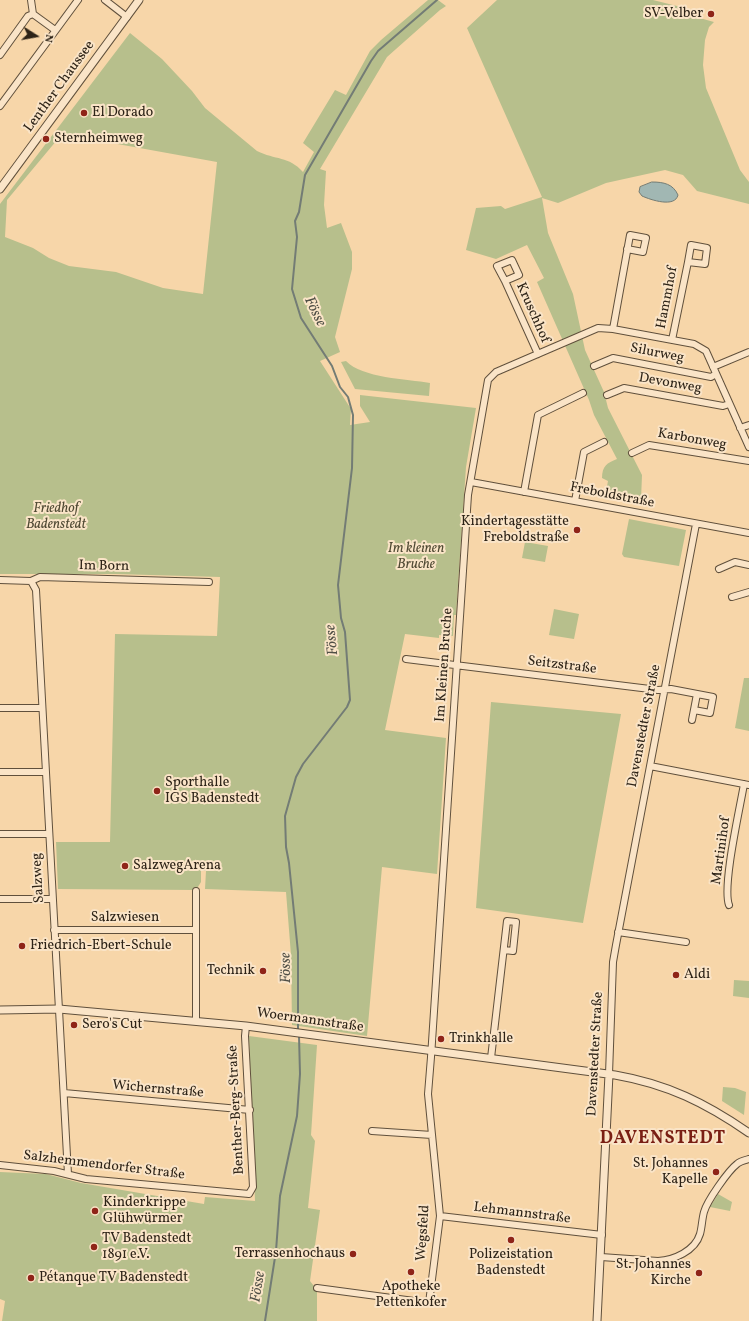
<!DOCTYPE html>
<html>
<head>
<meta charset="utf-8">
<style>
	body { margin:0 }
	#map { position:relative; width:749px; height:1321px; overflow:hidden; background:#f7d6a9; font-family:Vollkorn,serif }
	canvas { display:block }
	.north { position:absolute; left:16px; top:16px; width:40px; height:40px; -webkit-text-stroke:3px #fae4c7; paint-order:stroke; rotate:101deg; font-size:11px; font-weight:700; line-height:16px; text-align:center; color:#2d2317 }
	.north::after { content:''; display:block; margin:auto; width:14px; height:18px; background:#2d2317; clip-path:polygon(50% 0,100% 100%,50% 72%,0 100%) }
</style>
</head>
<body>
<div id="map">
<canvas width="749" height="1321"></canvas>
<div class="north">N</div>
</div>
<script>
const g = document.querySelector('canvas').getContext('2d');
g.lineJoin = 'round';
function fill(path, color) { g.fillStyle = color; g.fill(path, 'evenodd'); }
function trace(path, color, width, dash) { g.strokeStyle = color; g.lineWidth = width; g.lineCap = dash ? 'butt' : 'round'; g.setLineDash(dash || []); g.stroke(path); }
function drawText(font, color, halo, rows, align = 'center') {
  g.font = font + ' Vollkorn,serif'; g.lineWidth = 4; g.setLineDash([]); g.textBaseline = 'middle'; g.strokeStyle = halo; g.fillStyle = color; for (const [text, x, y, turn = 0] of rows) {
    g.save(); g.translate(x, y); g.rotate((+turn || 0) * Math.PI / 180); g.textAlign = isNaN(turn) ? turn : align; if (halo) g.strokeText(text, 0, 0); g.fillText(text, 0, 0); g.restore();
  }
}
const green = new Path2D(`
	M428 0H438L446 6 440 10 387 57 320 169 326 171 324 205 327 228 341 223 352 252V269L335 337 340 352 320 361 351 409 350 425 370 422 360 406V395L476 408 466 467 456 615H454L453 636 439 635V638L405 634 385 730 446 738 437 874 382 867 367 1036 292 1025 291 955 286 892 205 889 206 871 201 870V882L196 890 58 889 56 842H110L115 634 217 636 220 577 115 574H0V204L130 33 162 59 192 91 205 108 257 151C275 160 289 156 303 172L314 152 303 143 335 90 346 95 370 51 381 40ZM62 134 217 162 203 294 163 288 116 272 69 266 49 258 33 248 5 237 7 200Z
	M497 0H653L697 11 696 17 714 22 709 27 705 40 703 65 706 88 740 170 749 182V204L697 191 683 175 665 170 606 183 558 203 542 198 548 233 573 294 585 350 604 392 608 408 642 475 641 500 625 501 605 497 608 481 602 478C602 466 607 463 617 459L594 415 589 400 537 282 544 278 527 245 496 259 466 250 476 208 501 206 505 209 542 197 467 28Z
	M346 361C362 378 407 379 430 383L429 396 355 389 341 362Z
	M629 519 686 530 679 566 624 557 622 554Z
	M525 542 548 546 545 562 522 558Z
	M554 609 579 614 574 639 549 635Z
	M744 678H749V731L735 728Z
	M491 702 621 714 583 923 476 908Z
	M734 980 749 981V998L733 996Z
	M249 1036 317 1045 311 1135 315 1141 308 1208 320 1210 310 1281 317 1290V1321H2L5 1301 0 1299V1172L46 1174 81 1183 204 1204 205 1197 255 1201Z
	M723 1087 735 1088 746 1092 744 1115 722 1101Z
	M718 1194 732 1202 730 1211 710 1207Z`);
const water = new Path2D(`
	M652 182C664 182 673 184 678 195 675 208 651 200 642 196L639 192 640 187Z`);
const stream = new Path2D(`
	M298 1031V952L289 863 286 847 285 816 296 777 303 764 347 707 350 700 345 632 341 618 338 585 352 468 353 415 348 397 340 387 332 366 301 318 292 289 297 237 295 221 299 212 305 175 371 61 378 51 437 0
	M265 1321 276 1251 280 1196 297 1116 300 1074 299 1036`);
const minor = new Path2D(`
	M31 0 33 14 55 30
	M105 0 127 17
	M0 55 28 16 33 14
	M0 106 78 0
	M505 281 497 266 512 260 519 275 505 281 538 354
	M613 329 630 235 646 238 643 252 627 249
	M672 340 688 262 705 264 707 248 691 245 688 262
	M594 366 613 358 711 377 716 374
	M713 367 749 352
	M607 395 624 388 723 406 729 404
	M740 428 749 425
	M632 453 649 445 749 461
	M471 482 749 533
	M524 492 538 415 583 393
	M575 501 584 452 604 442
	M719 569 735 562 749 565
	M0 580 31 581 40 577 209 582
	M31 581 36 590 68 1174
	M732 597 749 592
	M406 659 658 690 671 689 713 697 710 713 694 710
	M0 708H42
	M692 720 697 694
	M650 766 749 785
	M0 772H45
	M0 834H48
	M0 899H52
	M729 905C722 886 740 808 744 784
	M54 930H196
	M618 932 686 942
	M196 1021V891
	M491 1058 507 921 516 922 513 951 504 950
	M609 1074 613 962 616 945 696 524
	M64 1093 250 1110
	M372 1131 432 1135
	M0 1165 54 1171 86 1179 249 1194 253 1187 245 1036 246 1026
	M440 1216 602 1235
	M601 1257 658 1261C674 1260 695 1251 700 1234 702 1227 702 1219 704 1212 707 1201 728 1171 737 1164 740 1161 745 1160 749 1159
	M317 1288 429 1303 440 1216 428 1094 431 1057 468 495 488 380 496 372 598 328 613 329 694 344 706 351 749 447`);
const tertiary = new Path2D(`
	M0 189 139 0
	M0 1010 59 1009 246 1026 615 1075C667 1084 706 1103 749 1133
	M597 1321 609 1074`);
const markers = [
	[711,14,4,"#8f2418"],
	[84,113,4,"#8f2418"],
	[46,139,4,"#8f2418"],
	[577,530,4,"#8f2418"],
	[157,791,4,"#8f2418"],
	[125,866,4,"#8f2418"],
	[22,946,4,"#8f2418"],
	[263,971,4,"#8f2418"],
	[676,975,4,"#8f2418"],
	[74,1025,4,"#8f2418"],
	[441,1039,4,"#8f2418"],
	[716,1172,4,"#8f2418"],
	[95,1211,4,"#8f2418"],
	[511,1240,4,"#8f2418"],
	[94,1247,4,"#8f2418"],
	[353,1254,4,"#8f2418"],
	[411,1272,4,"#8f2418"],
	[699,1273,4,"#8f2418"],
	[31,1278,4,"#8f2418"]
];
const poiNames = [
	["SV-Velber",703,14,"right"],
	["El Dorado",92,113],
	["Sternheimweg",54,139],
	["Kindertagesstätte",569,522,"right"],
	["Freboldstraße",569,538,"right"],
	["Sporthalle",165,783],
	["IGS Badenstedt",165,799],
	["SalzwegArena",133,866],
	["Friedrich-Ebert-Schule",30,946],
	["Technik",255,971,"right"],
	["Aldi",684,975],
	["Sero's Cut",82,1025],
	["Trinkhalle",449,1039],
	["St. Johannes",708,1164,"right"],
	["Kapelle",708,1180,"right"],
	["Kinderkrippe",103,1203],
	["Glühwürmer",103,1219],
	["TV Badenstedt",102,1239],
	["1891 e.V.",102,1255],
	["Terrassenhochaus",345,1254,"right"],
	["Polizeistation",511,1255,"center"],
	["Badenstedt",511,1271,"center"],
	["St. Johannes",691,1265,"right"],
	["Kirche",691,1281,"right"],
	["Pétanque TV Badenstedt",39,1278],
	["Apotheke",411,1287,"center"],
	["Pettenkofer",411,1303,"center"]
];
const streetNames = [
	["Lenther Chaussee",60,87,-54],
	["Hammhof",668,298,-79],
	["Kruschhof",532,313,66],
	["Silurweg",657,354,11],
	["Devonweg",670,384,10],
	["Karbonweg",692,440,10],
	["Freboldstraße",612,496,11],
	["Im Born",104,567,1],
	["Im Kleinen Bruche",445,665,-86],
	["Seitzstraße",562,666,7],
	["Davenstedter Straße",645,726,-79],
	["Martinihof",722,851,-82],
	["Salzweg",39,878,-93],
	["Salzwiesen",125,918],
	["Woermannstraße",310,1021,8],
	["Davenstedter Straße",596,1054,-87],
	["Wichernstraße",158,1090,5],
	["Benther-Berg-Straße",237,1110,-93],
	["Salzhemmendorfer Straße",104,1166,7],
	["Lehmannstraße",522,1214,7],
	["Wegsfeld",424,1233,-86]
];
const parkNames = [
	["Friedhof",56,509],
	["Badenstedt",56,525],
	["Im kleinen",416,549],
	["Bruche",416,565]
];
const waterNames = [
	["Fösse",314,312,64],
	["Fösse",333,640,-96],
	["Fösse",287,968,-91],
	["Fösse",259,1287,-81]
];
const districtNames = [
	["DAVENSTEDT",663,1140]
];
fill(green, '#b7bf8c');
fill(water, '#a1b7b3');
trace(water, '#737c75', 1);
trace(stream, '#737c75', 2);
trace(minor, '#60503c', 8);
trace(tertiary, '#60503c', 9);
trace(minor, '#fae4c7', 6);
trace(tertiary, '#fae4c7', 7);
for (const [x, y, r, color] of markers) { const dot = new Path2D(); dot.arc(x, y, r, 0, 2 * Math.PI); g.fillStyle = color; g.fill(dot); trace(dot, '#fae4c7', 1.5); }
drawText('14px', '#2d2317', '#fae4c7', poiNames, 'left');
drawText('14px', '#2d2317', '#fae4c7', streetNames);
drawText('italic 14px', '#504a34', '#fae4c7', parkNames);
drawText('italic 15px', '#504f46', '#fae4c7', waterNames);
g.letterSpacing = '1px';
drawText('bold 18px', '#7a1f14', '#fae4c7', districtNames);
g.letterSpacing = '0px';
</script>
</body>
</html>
